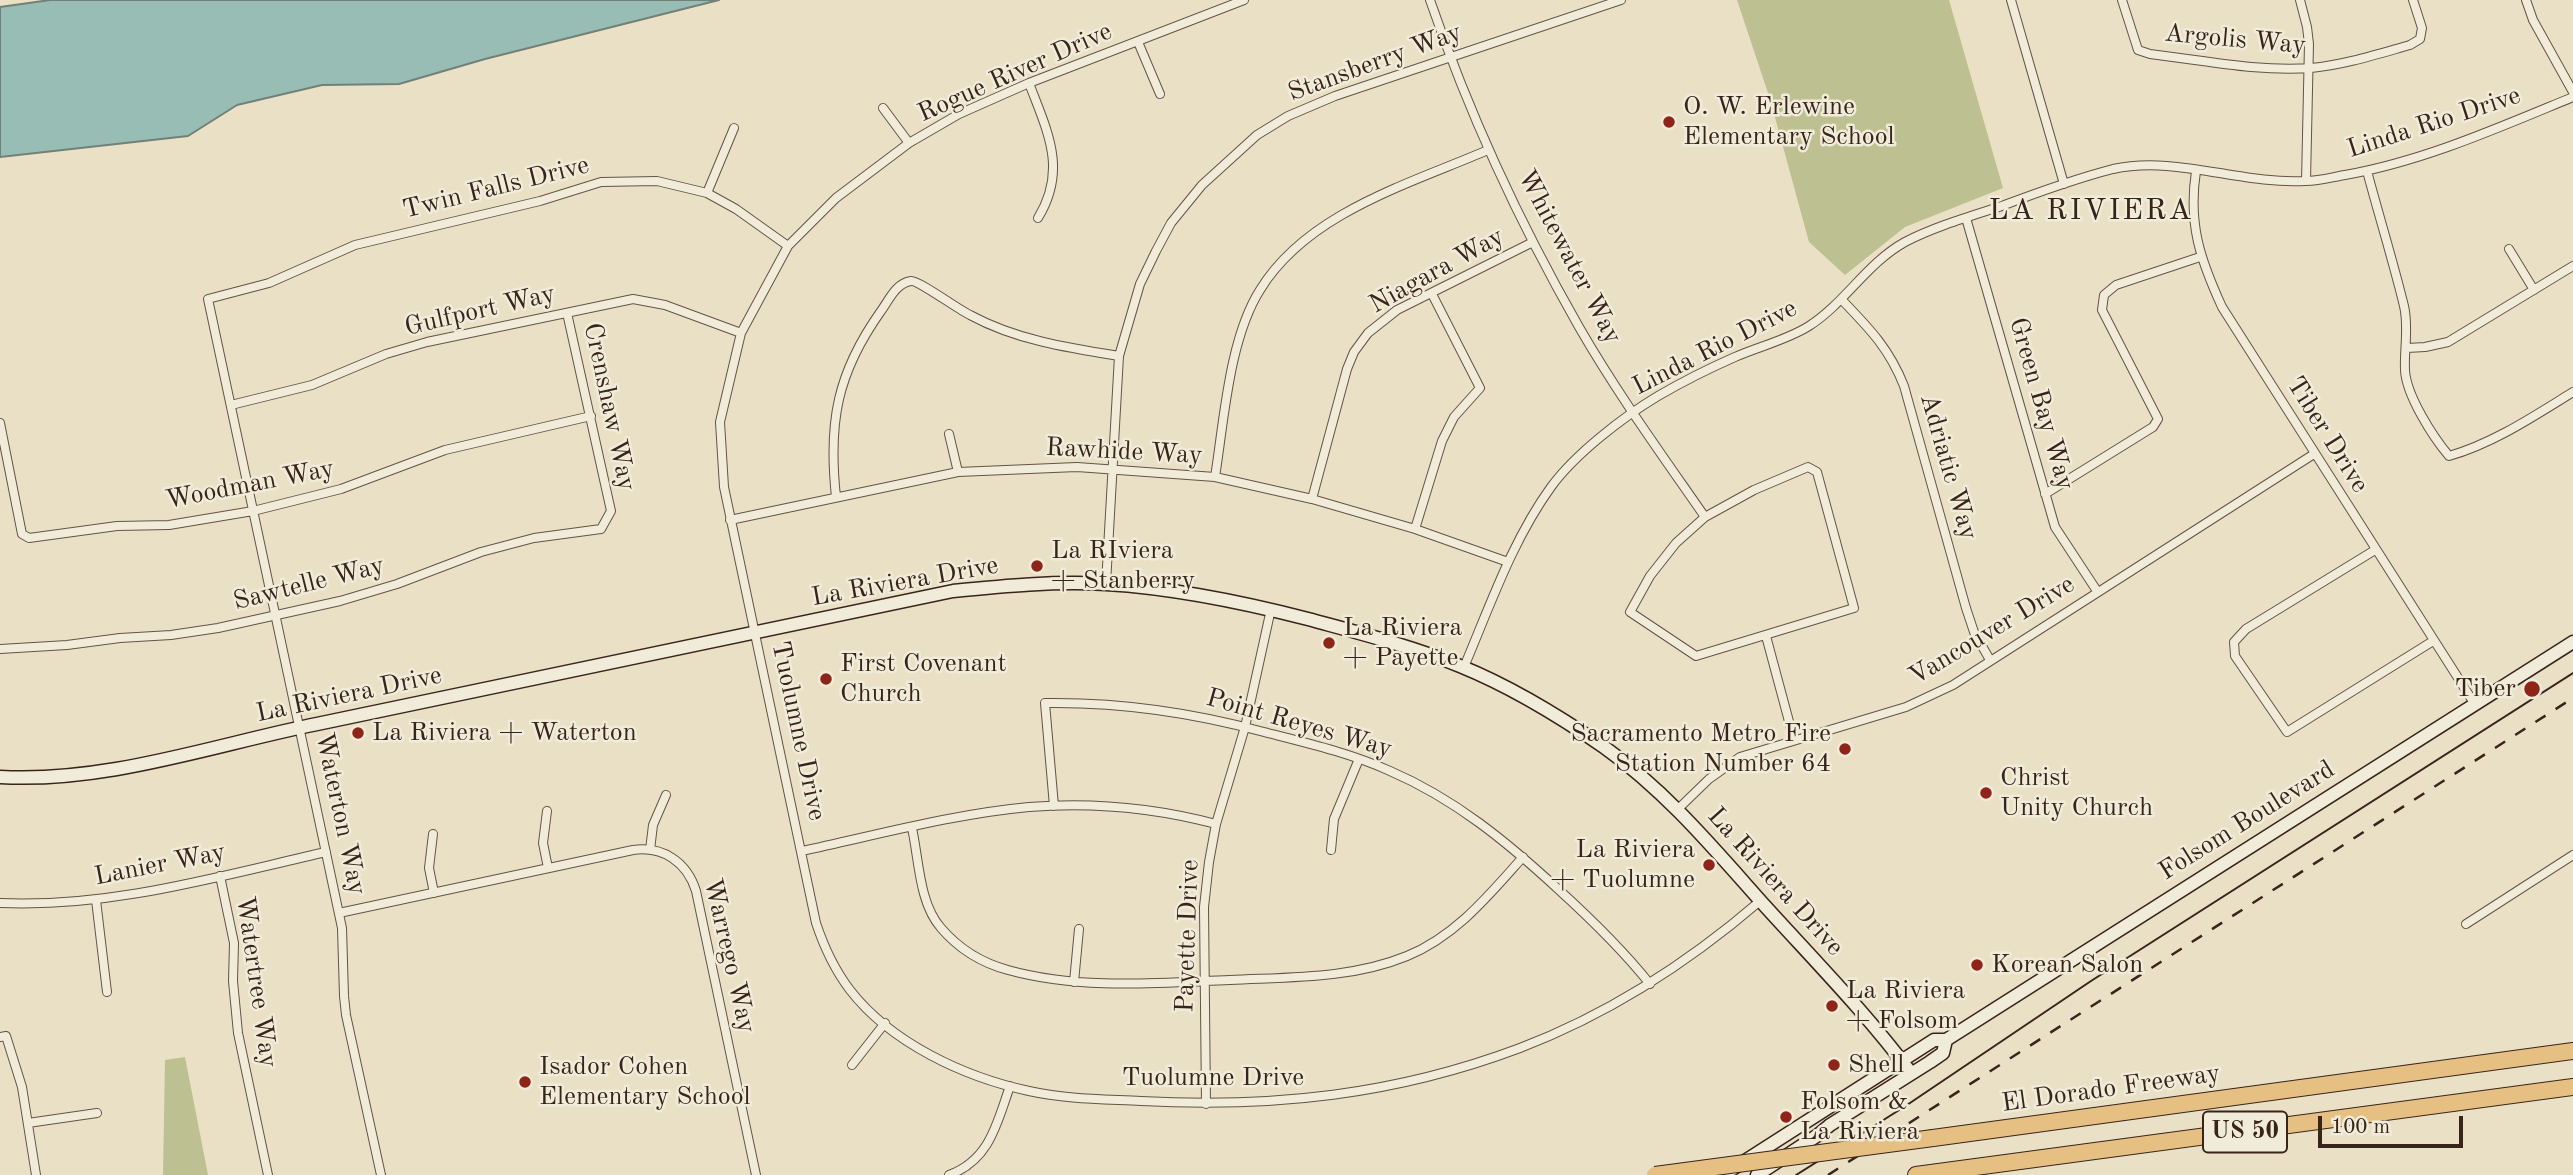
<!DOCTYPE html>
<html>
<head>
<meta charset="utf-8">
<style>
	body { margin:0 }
	#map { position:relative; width:2573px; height:1175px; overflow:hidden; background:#eae0c5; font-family:"Old Standard TT",serif }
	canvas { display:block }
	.scale { position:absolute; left:2318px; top:1116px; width:145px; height:32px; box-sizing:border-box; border:4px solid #39241c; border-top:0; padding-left:9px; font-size:21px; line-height:24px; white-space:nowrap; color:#39241c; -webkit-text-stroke:5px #f1ebd9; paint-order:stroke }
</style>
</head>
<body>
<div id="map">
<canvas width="2573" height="1175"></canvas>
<div class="scale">100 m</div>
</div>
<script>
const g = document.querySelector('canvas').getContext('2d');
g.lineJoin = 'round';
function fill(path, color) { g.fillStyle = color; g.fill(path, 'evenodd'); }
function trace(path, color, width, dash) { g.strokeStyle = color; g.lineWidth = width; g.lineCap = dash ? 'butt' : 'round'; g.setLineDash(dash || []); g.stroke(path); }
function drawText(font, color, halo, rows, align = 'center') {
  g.font = font + ' "Old Standard TT",serif'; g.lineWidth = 5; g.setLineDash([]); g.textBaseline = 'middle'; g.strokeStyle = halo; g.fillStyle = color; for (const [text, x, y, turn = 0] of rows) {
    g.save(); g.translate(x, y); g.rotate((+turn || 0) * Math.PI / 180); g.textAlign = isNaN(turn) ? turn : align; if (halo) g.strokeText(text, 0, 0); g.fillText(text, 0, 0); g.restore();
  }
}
const green = new Path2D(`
	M1737 0H1949L2003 188 1905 227 1845 275 1809 242 1770 99Z
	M185 1057 208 1175H163L165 1060Z`);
const water = new Path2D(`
	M50 0H719L485 59 399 84 322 85 237 105 188 136 0 157V7Z`);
const street = new Path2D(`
	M1244 0 1029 83 959 114 909 143 836 198 788 246 741 333 720 422 724 487 816 923C824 947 834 969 850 990 891 1043 964 1077 1029 1091 1065 1099 1103 1099 1141 1101 1273 1108 1395 1095 1520 1048 1609 1014 1688 963 1760 901
	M1430 0C1469 114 1519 222 1579 327 1617 393 1662 455 1705 517
	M2011 0 2064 184
	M2122 0 2138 50 2150 54C2202 60 2258 72 2311 68 2344 65 2378 54 2410 45L2420 39 2422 28 2413 0
	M2300 0 2307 27 2309 44 2306 181
	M2526 0 2533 20 2573 92
	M1138 42 1160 94
	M1029 83C1047 131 1068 169 1038 218
	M883 108 909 143
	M2196 171C2188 224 2200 259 2222 307L2474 703
	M2367 171C2379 216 2393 261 2404 306 2409 327 2404 349 2405 370 2406 395 2433 437 2449 456 2494 443 2534 416 2573 392
	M707 193 734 128
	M1966 218 2055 527 2097 591
	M2509 249 2534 290
	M1841 299C1869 328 1889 348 1904 386L1966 608 1974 632 1990 660
	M2407 348 2425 347 2448 342 2573 266
	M231 405 312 385 386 354 427 342 633 299 665 305 741 333
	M0 423 22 534 29 538 117 526 169 525 253 511 341 489 445 450 591 416
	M949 434 958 472
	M1808 467 1817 472 1854 608 1696 656 1630 612 1650 576 1676 543 1705 517 1754 490Z
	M1215 477C1224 421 1229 339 1260 290 1307 213 1409 184 1488 150
	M2045 494 2153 427 2158 419 2102 310 2104 295 2116 285 2200 257
	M836 497C828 422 837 373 881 311 889 300 896 283 911 281 918 280 959 310 970 315 1016 340 1068 348 1119 356
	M1312 499 1347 369 1354 352 1368 333 1397 310 1533 242
	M730 520 958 472 1077 467 1215 477 1312 499 1415 529 1508 562
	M1415 529 1442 441 1454 417 1480 388 1432 294
	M2375 550 2246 629 2234 642 2235 656 2287 732 2433 641
	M1106 584 1119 356 1140 284 1156 251 1171 223 1202 185 1257 135 1288 116 1335 96 1621 0
	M1766 636 1794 740
	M0 649 67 645 120 638 171 635 218 628 340 601 397 584 481 552 534 538 601 529 611 511 567 313
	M1464 667C1490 606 1512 541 1551 487 1575 454 1623 417 1658 396 1682 382 1710 368 1735 357 1760 346 1787 340 1809 326 1845 303 1867 263 1905 242 1934 227 1968 217 1999 207 2036 193 2074 179 2113 169 2176 155 2242 185 2306 181 2319 181 2333 177 2345 175 2424 161 2500 127 2573 97
	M1054 806 1045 703C1120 702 1191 712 1264 732 1307 743 1350 753 1390 771 1455 799 1507 842 1558 889 1591 919 1622 949 1650 984
	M1678 809 1709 779 1740 757 1906 707 1953 685 2314 454
	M547 811 543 843 548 868
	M912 828C919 860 919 903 941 928 959 949 982 963 1008 970 1080 990 1156 983 1230 980 1289 977 1351 979 1407 956 1456 936 1489 895 1523 857
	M433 834 429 868 434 893
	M650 850 653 825 666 795
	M1331 850 1334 819 1359 759
	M802 851C877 835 953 814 1029 807 1092 802 1155 808 1216 824
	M220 876 234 943 233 981 238 1033 268 1175
	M96 900 107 992
	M0 903C111 908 219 876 326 852
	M339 913 633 850C663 846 687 862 696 891L756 1175
	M2466 924 2573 855
	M1074 982 1079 929
	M0 1037 6 1036 22 1087 36 1175
	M852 1065 885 1023
	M1206 1104 1204 907 1209 862 1216 824 1245 727 1271 609
	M28 1123 97 1113
	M381 1175 346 1015 344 996 342 928 208 299 269 283 355 245 540 201 601 182 657 181 707 193 736 209 788 246
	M949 1175C990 1160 997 1123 1010 1086`);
const secondary = new Path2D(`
	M0 777C107 783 213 745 317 724 529 680 741 636 953 591 1004 586 1055 581 1106 584 1175 588 1242 602 1308 619 1359 633 1411 646 1460 666 1507 685 1562 718 1604 747 1666 791 1715 850 1765 906 1815 961 1867 1014 1911 1073
	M1723 1175 1934 1040H1946L2573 642
	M1757 1175 1818 1135 1830 1125 1930 1062 1943 1053 1946 1040`);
const highway = new Path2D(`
	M1933 1138 2573 1051
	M1916 1175 2573 1087`);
const tram = new Path2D(`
	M1796 1175 1904 1107 2091 981 2573 673`);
const rail = new Path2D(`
	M1828 1175 2573 698`);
const highwayBridge = new Path2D(`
	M1655 1175 1933 1138`);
const markers = [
	[1669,122,7,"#8f2418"],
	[1037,566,7,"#8f2418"],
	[1329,643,7,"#8f2418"],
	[826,679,7,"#8f2418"],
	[2532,689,9,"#8f2418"],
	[358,733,7,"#8f2418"],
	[1845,749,7,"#8f2418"],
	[1986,793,7,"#8f2418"],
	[1709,865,7,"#8f2418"],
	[1977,965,7,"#8f2418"],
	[1832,1006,7,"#8f2418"],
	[1834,1065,7,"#8f2418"],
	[525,1082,7,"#8f2418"],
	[1786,1117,7,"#8f2418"]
];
const shields = [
	[2245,1132,84]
];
const shieldNames = [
	["US 50",2245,1132]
];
const streetNames = [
	["Argolis Way",2235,40,5],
	["Stansberry Way",1375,63,-20],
	["Rogue River Drive",1015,73,-24],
	["Linda Rio Drive",2434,123,-18],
	["Twin Falls Drive",496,188,-14],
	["Whitewater Way",1569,257,62],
	["Niagara Way",1437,271,-29],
	["Gulfport Way",480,311,-13],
	["Linda Rio Drive",1715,348,-27],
	["Green Bay Way",2041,404,74],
	["Crenshaw Way",609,407,78],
	["Tiber Drive",2327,435,58],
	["Rawhide Way",1124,452,3],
	["Adriatic Way",1948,467,74],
	["Woodman Way",250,485,-11],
	["La Riviera Drive",905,582,-10],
	["Sawtelle Way",309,584,-14],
	["Vancouver Drive",1992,631,-31],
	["La Riviera Drive",349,695,-12],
	["Point Reyes Way",1299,724,16],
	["Tuolumne Drive",798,731,78],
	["Waterton Way",340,814,78],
	["Folsom Boulevard",2247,821,-32],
	["Lanier Way",160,865,-11],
	["La Riviera Drive",1775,882,48],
	["Payette Drive",1188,936,-88],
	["Warrego Way",729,956,77],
	["Watertree Way",256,982,82],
	["Tuolumne Drive",1213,1078],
	["El Dorado Freeway",2111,1089,-8]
];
const poiNames = [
	["O. W. Erlewine",1683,107],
	["Elementary School",1683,137],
	["La RIviera",1051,551],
	["+ Stanberry",1051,581],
	["La Riviera",1343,628],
	["+ Payette",1343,658],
	["First Covenant",840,664],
	["Church",840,694],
	["Tiber",2516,689,"right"],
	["La Riviera + Waterton",372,733],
	["Sacramento Metro Fire",1831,734,"right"],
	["Station Number 64",1831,764,"right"],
	["Christ",2000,778],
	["Unity Church",2000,808],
	["La Riviera",1695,850,"right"],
	["+ Tuolumne",1695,880,"right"],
	["Korean Salon",1991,965],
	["La Riviera",1846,991],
	["+ Folsom",1846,1021],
	["Shell",1848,1065],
	["Isador Cohen",539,1067],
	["Elementary School",539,1097],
	["Folsom &",1800,1102],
	["La Riviera",1800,1132]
];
const quarterNames = [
	["LA RIVIERA",2091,211]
];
fill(green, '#bdc090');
fill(water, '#98bdb5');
trace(water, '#728078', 2);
trace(street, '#655346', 10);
trace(secondary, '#39241c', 15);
trace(highway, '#39241c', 18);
trace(street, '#f1ebd9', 8);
trace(secondary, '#f1ebd9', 12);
trace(highway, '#e5c082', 16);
trace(tram, '#39241c', 2);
trace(rail, '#39241c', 2.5, [12, 12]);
trace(highwayBridge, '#39241c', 18, []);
trace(highwayBridge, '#e5c082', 16);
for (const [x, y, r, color] of markers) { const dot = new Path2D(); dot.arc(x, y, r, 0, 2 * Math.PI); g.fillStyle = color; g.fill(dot); trace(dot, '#f1ebd9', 2.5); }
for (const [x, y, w] of shields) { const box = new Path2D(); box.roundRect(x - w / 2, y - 20.5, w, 41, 5); g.fillStyle = '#f1ebd9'; g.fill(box); trace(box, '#39241c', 2); }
drawText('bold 24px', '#39241c', null, shieldNames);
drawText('26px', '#39241c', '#f1ebd9', streetNames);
drawText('26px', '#39241c', '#f1ebd9', poiNames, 'left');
g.letterSpacing = '2px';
drawText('30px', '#39241c', '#f1ebd9', quarterNames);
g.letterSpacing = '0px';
</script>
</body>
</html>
